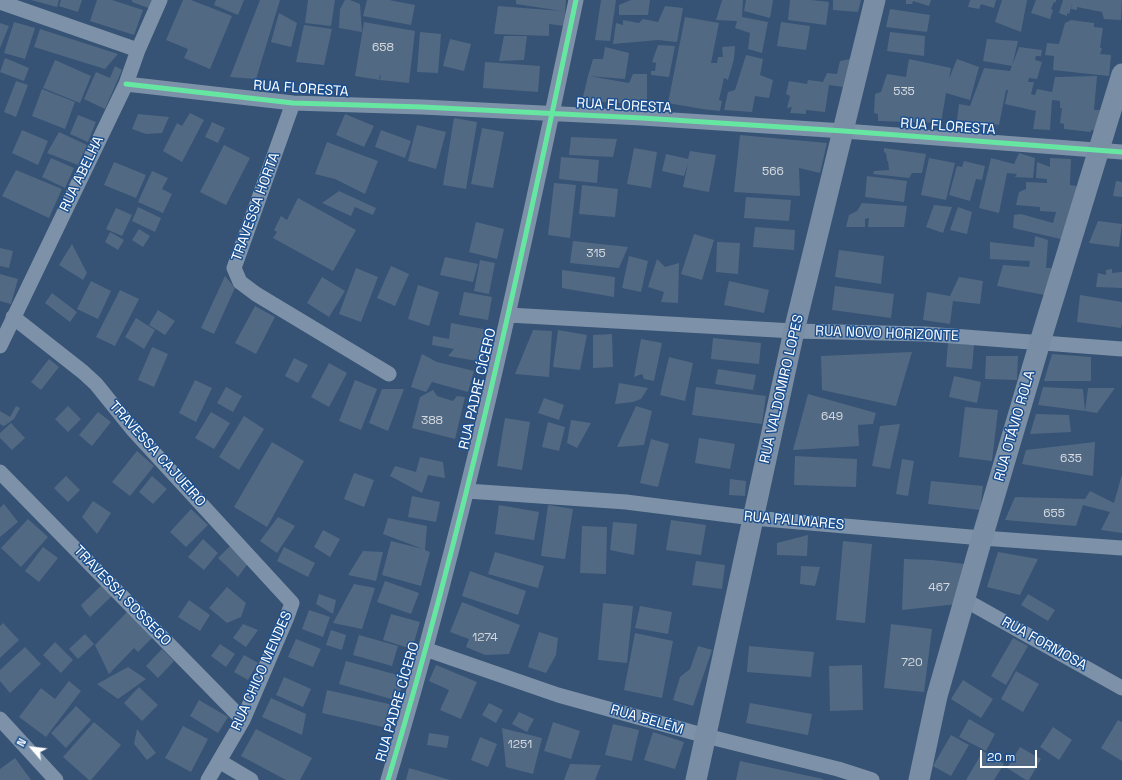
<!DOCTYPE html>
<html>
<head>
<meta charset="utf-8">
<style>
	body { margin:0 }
	#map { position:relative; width:1122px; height:780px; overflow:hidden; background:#365274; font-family:"Space Grotesk",sans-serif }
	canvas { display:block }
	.north { position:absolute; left:12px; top:728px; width:40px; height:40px; -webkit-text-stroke:3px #1b4f8f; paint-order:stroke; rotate:298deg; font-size:11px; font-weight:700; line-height:16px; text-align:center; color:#fff }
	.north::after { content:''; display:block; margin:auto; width:14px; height:18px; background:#fff; clip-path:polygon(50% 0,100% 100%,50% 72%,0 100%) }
	.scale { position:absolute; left:980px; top:750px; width:57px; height:18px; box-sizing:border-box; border:2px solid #fff; border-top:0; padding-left:5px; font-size:12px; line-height:14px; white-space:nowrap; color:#fff; -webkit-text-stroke:3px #1b4f8f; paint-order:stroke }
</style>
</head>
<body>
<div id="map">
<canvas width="1122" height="780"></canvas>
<div class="north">N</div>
<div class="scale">20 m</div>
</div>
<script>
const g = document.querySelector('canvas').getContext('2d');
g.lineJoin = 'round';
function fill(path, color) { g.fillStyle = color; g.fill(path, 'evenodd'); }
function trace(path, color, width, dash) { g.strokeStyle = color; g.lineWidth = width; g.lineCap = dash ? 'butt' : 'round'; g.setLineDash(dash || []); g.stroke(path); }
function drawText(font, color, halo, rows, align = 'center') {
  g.font = font + ' "Space Grotesk",sans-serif'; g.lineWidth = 3; g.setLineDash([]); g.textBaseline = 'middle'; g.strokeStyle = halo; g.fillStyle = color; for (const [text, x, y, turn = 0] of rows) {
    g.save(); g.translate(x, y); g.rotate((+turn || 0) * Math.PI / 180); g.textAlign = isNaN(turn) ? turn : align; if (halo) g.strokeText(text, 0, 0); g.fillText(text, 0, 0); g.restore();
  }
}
const building = new Path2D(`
	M31 0H59L57 7Z
	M61 0H82L78 12 59 6Z
	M97 0H112L143 10 134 35 90 21Z
	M132 0H153L151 9 132 2Z
	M183 0H191L232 16 210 69 184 58 188 49 166 40Z
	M216 0H244L238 15 214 5Z
	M260 0H280L256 79 230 77Z
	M308 0H335L331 26 305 23Z
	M345 0H350L360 4 362 32 339 28 340 9Z
	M367 0H389L415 5 411 25 363 16Z
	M516 0H566L564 26 549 24V36L494 34 498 6 562 11 516 4Z
	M601 0H616L610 41 595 40Z
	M631 0H650L648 15H619V5Z
	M722 0H743L742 17 768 22 762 53 748 49 750 33 735 28 737 21 716 20Z
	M746 0H773L770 18 744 11Z
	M790 0H811L829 2 826 25 788 20Z
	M833 0H861L858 12 833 10Z
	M906 0H931L929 6 913 1 912 4H906Z
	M970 0H996L994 8 981 4 979 9 968 7Z
	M1002 0H1027L1021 32 995 22Z
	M1036 0H1056V2H1054L1051 9 1053 10 1050 19 1031 13Z
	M1063 0H1122L1121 20 1104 19 1102 12 1077 7V10L1071 9 1072 4 1069 14 1067 13V16L1059 13Z
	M665 6 683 8 677 42 658 40 613 44 616 23 623 25V20L639 23 643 19 658 22Z
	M890 9 930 15 927 32 886 27Z
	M279 13 297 23 291 47 271 42Z
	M685 17 719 23 711 63H717L718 57H723L722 47 735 46 734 59 728 80 724 78 719 100 722 101 720 111 702 109 668 103Z
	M1071 20 1094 23V27L1103 28 1100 48H1102L1100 54 1111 55 1109 76 1053 70 1054 56 1045 55 1047 43 1059 44 1065 23Z
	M14 22 35 28 25 59 4 53Z
	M364 22 415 31 409 83 380 80 381 74 379 78 380 80 355 76Z
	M781 22 810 26 806 50 777 46Z
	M0 23 9 26 0 48Z
	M304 25 332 29 324 65 296 62Z
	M40 29 118 54 105 69 34 47Z
	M420 32 441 34 438 73 417 72Z
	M890 32 925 36 924 56 887 51Z
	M504 36H527L524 60 499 61Z
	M450 39 471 44 464 71 443 66Z
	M987 39 1018 41 1012 66 983 61Z
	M658 45 675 46 669 77 651 75V71H655L656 63 652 62Z
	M605 47 629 53 625 79 589 76 629 83 633 74H647V104L582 101 588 76 593 59H603Z
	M1019 47 1042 50 1041 56H1036L1035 60 1042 62 1037 79 1029 78 1028 82H1034L1031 94 1035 95 1037 89 1052 92 1055 77 1097 76 1094 110H1100L1098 131 1091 130V132L1064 129V124L1060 123 1062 108H1060V101L1052 100 1050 130 1033 129 1036 111 1005 104 1008 90H1006L999 125 957 120 959 104 970 106 984 68 1010 71Z
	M746 55 763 59 760 75 773 80 769 98 755 96 752 112 724 110 728 92 735 90Z
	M5 58 29 68 24 81 0 72Z
	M850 59 843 87 829 85 825 112 806 110V114L790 113 792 107 787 108 790 96 786 94 789 81 807 84 808 80 823 82 827 73 837 74 840 61Z
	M909 59 951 68 949 79 957 59 979 67 970 100 946 93 941 123 878 121V114L874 113 875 94 881 92 887 74 906 77Z
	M55 60 91 76 80 103 43 88Z
	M485 62 540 66 538 92 483 88Z
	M115 66 122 70 105 109 84 99 96 72 110 78Z
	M16 81 28 85 16 117 4 112Z
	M42 89 75 102 65 129 32 116Z
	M190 113 204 120 182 162 163 151 177 123 182 126Z
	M138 114 169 117 162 133 146 134 132 129Z
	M345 114 374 126 364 147 336 135Z
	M78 115 96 122 88 142 70 134Z
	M454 118 477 122 466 189 443 185Z
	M212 122 225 128 218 143 205 137Z
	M417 125 446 132 436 169 408 161Z
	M482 128 504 132 493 188 471 184Z
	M22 130 48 141 38 165 12 153Z
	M381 130 411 141 405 158 375 147Z
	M59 132 87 145 78 165 47 153Z
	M740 135 827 143 820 173 799 168 800 196 734 192Z
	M571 137 617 139 613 157 569 155Z
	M327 142 378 161 365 194 335 179 315 174Z
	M224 145 250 158 226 205 200 192Z
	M634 148 657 152 651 188 627 184Z
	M884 148 926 154 922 173H912L909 178 873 174 874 171 889 170 888 161H887L886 153 884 152Z
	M690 151 716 155 709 192 683 187 688 163 684 176 662 171 666 154 688 159Z
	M1019 153 1035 158 1033 178 1015 177 1017 174 1007 173 999 213 979 208 991 158 1014 164Z
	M561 157 599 160 597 183 559 179Z
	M51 158 74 168 65 188 42 177Z
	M929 158 955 163 946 200 921 195Z
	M1050 158 1071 159 1070 185 1077 186 1065 240 1013 228 1014 215 1021 214 1053 223 1056 212 1040 211V207L1016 205 1019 192 1026 189V182L1047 183V179L1036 178 1037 162 1050 167Z
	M964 161 985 166 982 180 976 179 970 201 949 195 957 166 962 167Z
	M114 162 146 175 136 198 104 185Z
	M16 170 62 189 49 218 2 196Z
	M152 171 168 178 162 189 172 194 163 213 138 202Z
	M867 176 907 181 904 202 865 197Z
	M1116 181 1122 182V197L1113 196Z
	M554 183 576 185 570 238 548 235Z
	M582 185 618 189 615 217 579 214Z
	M339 191 376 208 373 215 355 207 351 216 322 203Z
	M746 197 791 200 789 221 744 218Z
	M298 198 356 230 333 271 273 238 277 232 274 230 281 216 287 220Z
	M862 203 907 206 904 227H868L869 218 865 219V227H846L849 215 857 211Z
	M934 205 952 207 943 233 926 227Z
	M138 207 161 218 155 232 132 221Z
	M958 207 972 212 967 234 950 230Z
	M116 208 132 215 122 236 106 229Z
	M1098 221 1122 224 1119 247 1089 243Z
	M476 222 504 229 497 259 469 252Z
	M755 227 795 230 794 250 753 247Z
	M139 229 150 236 143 247 132 240Z
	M110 232 124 240 118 250 105 242Z
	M694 234 714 240 702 280 681 274Z
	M1035 236 1048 240 1046 268H1052L1050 296 997 286 1003 265 1029 267 1030 261 990 259V242L1034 247Z
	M573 241 628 247 619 268 570 263Z
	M717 242 740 243 738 274 716 272Z
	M72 244 87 273 83 280 59 265Z
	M0 248 13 251 9 268 0 266Z
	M839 250 884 256 881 284 835 277Z
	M629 256 648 261 641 292 622 288Z
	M445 257 478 264 473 282 440 275Z
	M657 259 665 267 679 263 678 303 661 302 664 292 648 287Z
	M480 260 495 263 489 294 474 291Z
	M391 266 409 274 395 306 377 298Z
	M356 268 378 277 361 322 339 314Z
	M1112 269V273L1122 272V288L1096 287 1098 273 1106 275V270Z
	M562 270 615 277 614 297 562 288Z
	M0 274 18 279 11 304 0 301Z
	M225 276 235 288 214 334 201 328Z
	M322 277 345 291 329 317 307 303Z
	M959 277 983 281 980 304 953 301 950 324 923 320 927 292 950 296Z
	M91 281 111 291 98 319 77 309Z
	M729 281 769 290 764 313 724 305Z
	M418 285 439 292 429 326 408 319Z
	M835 286 894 294 891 318 832 310Z
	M120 290 139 299 115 346 96 337Z
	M464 292 492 297 488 320 459 315Z
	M52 293 77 312 70 322 45 303Z
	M1080 295 1122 302V323L1121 328 1077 322Z
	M255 306 275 317 256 354 235 343Z
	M158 310 175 321 165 335 149 325Z
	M136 318 155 330 144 349 125 337Z
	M451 323 489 330 483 362 448 356 454 349 432 345 433 336 449 339Z
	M533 330 552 331 549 377 515 374Z
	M558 330 587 335 580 370 553 367Z
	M612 334 613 367 593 368V335Z
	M713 338 761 343 759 364 711 359Z
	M641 339 662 343 654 381 644 379 642 374 634 377Z
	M948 343 974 345 972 369 946 367Z
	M152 347 168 354 154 387 138 380Z
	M912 352 896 406 822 390 821 356Z
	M422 354 437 362 474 371 468 392 432 382 426 392 411 387Z
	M1052 354 1091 357V381H1044Z
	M986 356H1018L1017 380 985 379Z
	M669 357 693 363 685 401 660 395Z
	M294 358 308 365 298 383 285 376Z
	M49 359 59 367 41 390 31 382Z
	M329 363 347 373 329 407 311 397Z
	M718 369 756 375 753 390 715 384Z
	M954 376 981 382 977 403 949 397Z
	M195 380 212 388 196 422 179 413Z
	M355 380 377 389 361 430 339 421Z
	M619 383 648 388 641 399 633 402 615 404Z
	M226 387 242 396 233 412 217 403Z
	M696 387 766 396 762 424 692 415Z
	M1043 387 1083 389 1085 411 1038 405Z
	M1088 388H1115L1097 413 1085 411Z
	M382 389H404L388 431 369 423Z
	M433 390 437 396 453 401 457 396 465 397 455 439 412 428 420 397Z
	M808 394 876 413 873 424 858 425 859 446 793 450Z
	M544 398 564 405 559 420 538 413Z
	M16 406 20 408 14 419 4 426 0 424V411L10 417Z
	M68 406 81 419 68 432 55 419Z
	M636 406 652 411 644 445 617 447Z
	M965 407 998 410 992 461 959 457Z
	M98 412 111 422 92 446 79 435Z
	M211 412 230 423 214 449 195 438Z
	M1036 414 1069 415 1071 432 1030 434Z
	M244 416 264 429 239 470 219 457Z
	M505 418 530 422 522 470 497 466Z
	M571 420 591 423 577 448 567 443Z
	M548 422 565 427 559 451 542 447Z
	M11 423 25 438 12 450 0 438V433Z
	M900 424 890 469 872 466 880 426Z
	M699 438 735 444 730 469 695 463Z
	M651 439 669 444 658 487 640 483Z
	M272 442 304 461 267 527 234 507Z
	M1095 442 1093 476 1022 464 1026 450Z
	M137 451 154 466 130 496 112 482Z
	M795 456 857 459 856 487 794 485Z
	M420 457 443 462 445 478 428 475 422 493 390 476 395 466 416 472Z
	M902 459 914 461 908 496 896 494Z
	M354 473 374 480 364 507 344 499Z
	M1122 474V533L1101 530 1110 512 1083 505 1076 526 1005 520 1015 497 1085 499 1090 491 1114 503Z
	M66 476 80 490 68 502 54 488Z
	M152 476 167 489 153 504 139 492Z
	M730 479 746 481 745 496 729 495Z
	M931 481 983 486 980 510 928 504Z
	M412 496 440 502 436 522 408 517Z
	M93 501 111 513 97 534 82 517Z
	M4 504 18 522 0 537V508Z
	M499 505 539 512 534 540 495 534Z
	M548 505 573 509 565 559 541 556Z
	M191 509 208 525 186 547 170 532Z
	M278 517 295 526 277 553 260 541Z
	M388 518 427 526 425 550 430 552 421 586 382 575 391 541 423 549 383 534Z
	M28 519 48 537 21 567 1 548Z
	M671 520 706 525 701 555 666 550Z
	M613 522 637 524 634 555 610 550Z
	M582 526 607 527 606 574 580 573Z
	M323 530 340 539 330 557 314 547Z
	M808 535 807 556 777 555V543Z
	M203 539 218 553 204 570 188 557Z
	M843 541 872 544 865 623 836 620Z
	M231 545 249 562 238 577 218 558Z
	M43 547 58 558 39 582 25 571Z
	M284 547 315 563 308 577 277 561Z
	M363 551 383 552 376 581 348 575Z
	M495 552 544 566 538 588 488 574Z
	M998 552 1038 559 1020 595 987 587Z
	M904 559 932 560 965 564 957 604 902 610Z
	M696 561 725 565 722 589 692 585Z
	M801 566 820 567 815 586 800 584Z
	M470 571 526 591 518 615 462 596Z
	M385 581 419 593 411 614 377 602Z
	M103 584 113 595 90 617 84 610 81 605Z
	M354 584 375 588 362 629 333 623Z
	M227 587 246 603 241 617 227 623 209 608Z
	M319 594 336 600 333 614 316 604Z
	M1028 594 1055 610 1048 621 1021 605Z
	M189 600 210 615 200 631 178 617Z
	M462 602 520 625 509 654 485 655 466 647 469 639 450 632Z
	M603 603 633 606 627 663 598 660Z
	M640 606 672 612 668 634 635 628Z
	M309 610 330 617 323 637 302 629Z
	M127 612 153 637 138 652 134 648 109 674 95 645Z
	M391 614 420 622 412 649 383 640Z
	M3 623 19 640 0 658V626Z
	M243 624 258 630 246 647 233 638Z
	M891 624 932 629 924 692 884 688Z
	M331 630 346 635 342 650 326 645Z
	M539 632 558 638 556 655 546 673 528 667Z
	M635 633 673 641 662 698 624 690Z
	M85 634 94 644 78 659 69 649Z
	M359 635 398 646 392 666 353 655Z
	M1013 638 1028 646 1006 685 991 676Z
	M296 639 321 649 313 667 288 657Z
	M55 642 73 660 61 673 43 655Z
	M220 644 235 654 226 667 211 656Z
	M698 646 712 650 693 706 673 700 680 677 690 669Z
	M749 646 814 652 811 677 747 672Z
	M25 647 41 664 10 693 0 681V670Z
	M162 649 174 661 158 678 146 666Z
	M244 655 258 663 248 680 234 672Z
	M346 661 405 677 398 701 339 684Z
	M436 665 477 682 461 719 440 710 449 690 429 681Z
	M862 665 863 710 830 711 829 666Z
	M128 667 146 679 118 699 97 684Z
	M1016 671 1039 684 1023 712 1001 699Z
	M284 677 311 689 303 707 276 695Z
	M963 680 993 699 981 718 951 699Z
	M69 681 81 691 46 737 19 717 41 688 55 699Z
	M139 687 158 705 142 721 124 703Z
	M327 690 393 705 387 728 322 713Z
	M271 698 306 714 302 735 262 717Z
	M199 700 228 717 218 733 190 716Z
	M489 703 503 710 496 723 482 715Z
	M750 703 812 714 808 735 746 723Z
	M76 706 91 720 66 748 51 733Z
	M519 712 534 719 527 732 512 724Z
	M969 719 995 734 986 751 959 737Z
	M1118 720 1122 722V761L1101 748Z
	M94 722 121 745 91 780H89L63 757Z
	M553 722 580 731 571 759 544 751Z
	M613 724 639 730 632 761 605 755Z
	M183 726 208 739 191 772 165 758Z
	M1053 727 1072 740 1059 760 1040 747Z
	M502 728 542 738 533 774 506 767Z
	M137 729 156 753 147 760 134 744Z
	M256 729 312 758 300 780H286L241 756Z
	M653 732 684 742 675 769 644 760Z
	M429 733 449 736 447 748 427 745Z
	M951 735 969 745 951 776 933 766Z
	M480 737 497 744 488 767 471 760Z
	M1020 747 1041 759 1029 780H1026L1007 768Z
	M983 751 1004 764 994 780H966Z
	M15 758 31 780H0V769Z
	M740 761 823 779V780H736Z
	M570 764 601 765 595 780H564Z
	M409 768 450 780H406Z`);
const street = new Path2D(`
	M0 2 138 50
	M126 84 293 103 422 107 642 118 844 131 1122 152
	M293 103 234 268 240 282 256 294 389 374
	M508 315 794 331 926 334 1122 349
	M13 317 83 372 96 384 134 431 292 603 287 617 243 720 208 780
	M0 346 126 84 138 50 160 0
	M0 472 243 720
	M467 491 626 502 753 518 982 538 1122 548
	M965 600 1122 688
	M425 649 558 695 706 736 838 769 872 780
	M0 719 56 780
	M219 761 251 780
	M388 780C465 524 521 262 576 0`);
const secondary = new Path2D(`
	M696 780 794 331 875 0
	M919 780 937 696 982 538 1040 342 1122 74`);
const cycleway = new Path2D(`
	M126 84 293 103 422 107 642 118 844 131 1122 152
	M388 780C465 524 521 262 576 0`);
const numberNames = [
	["658",383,48],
	["535",904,92],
	["566",773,172],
	["315",596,254],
	["649",832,417],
	["388",432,421],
	["635",1071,459],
	["655",1054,514],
	["467",939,588],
	["1274",485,638],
	["720",912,663],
	["1251",520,745]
];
const streetNames = [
	["RUA FLORESTA",301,89,4],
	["RUA FLORESTA",624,106,3],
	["RUA FLORESTA",948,127,4],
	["RUA ABELHA",82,174,-64],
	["TRAVESSA HORTA",256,207,-70],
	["RUA NOVO HORIZONTE",887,334,2],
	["RUA PADRE CÍCERO",478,389,-77],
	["RUA VALDOMIRO LOPES",782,389,-77],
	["RUA OTÁVIO ROLA",1015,426,-74],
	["TRAVESSA CAJUEIRO",157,454,48],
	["RUA PALMARES",794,521,5],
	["TRAVESSA SOSSEGO",122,596,46],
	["RUA FORMOSA",1044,644,29],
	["RUA CHICO MENDES",262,671,-66],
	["RUA PADRE CÍCERO",398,702,-74],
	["RUA BELÉM",647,720,16]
];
fill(building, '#526984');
trace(street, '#7d92a8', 15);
trace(secondary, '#798da4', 21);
trace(cycleway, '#66e7a1', 5);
drawText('12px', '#d4dae0', null, numberNames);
drawText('14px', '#fff', '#1b4f8f', streetNames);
</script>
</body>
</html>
